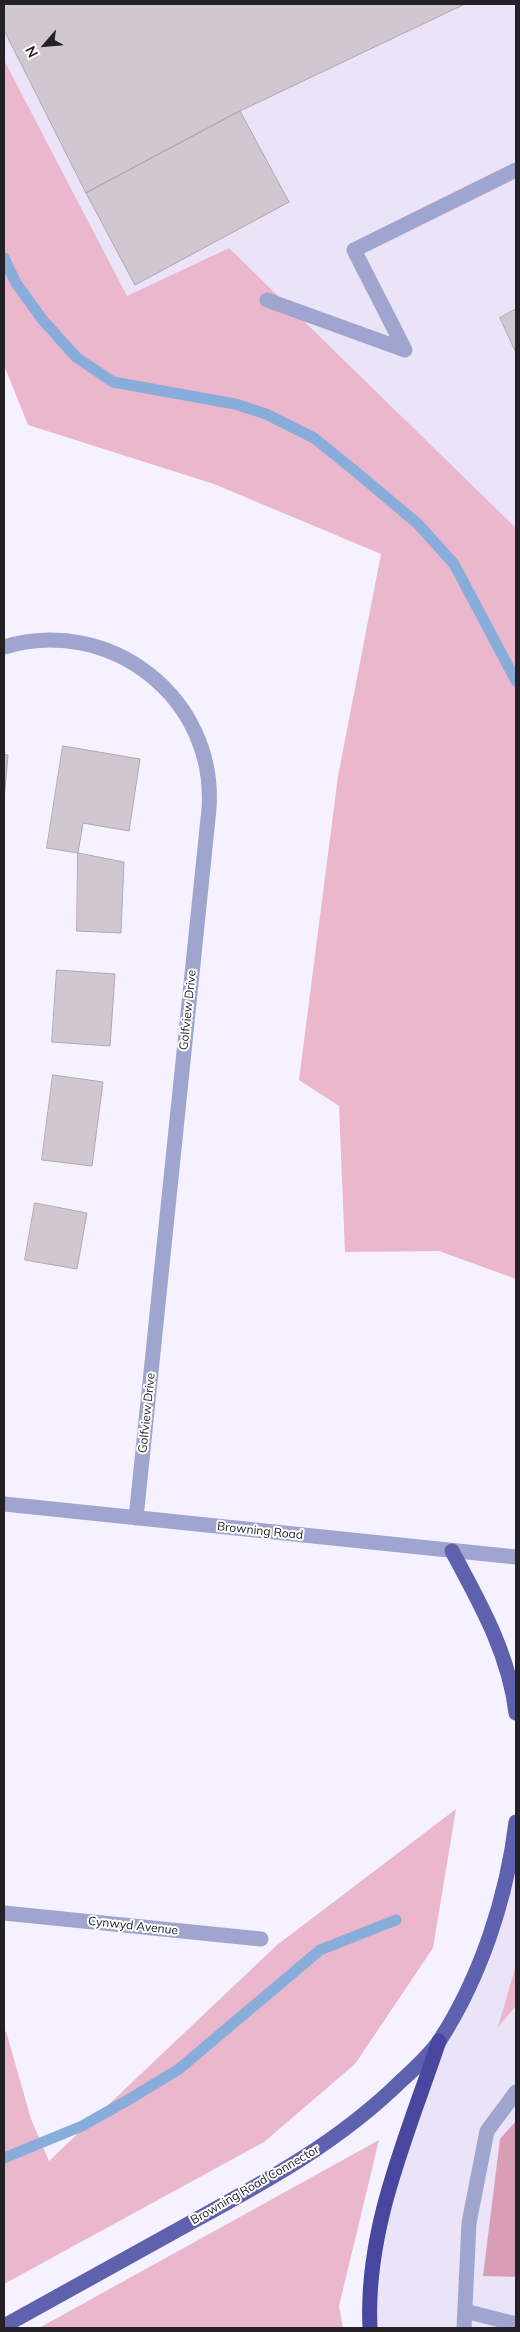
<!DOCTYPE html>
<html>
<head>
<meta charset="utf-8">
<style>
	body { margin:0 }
	#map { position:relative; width:520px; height:2332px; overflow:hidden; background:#f6f1fe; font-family:Mulish,sans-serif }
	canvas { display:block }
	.frame { position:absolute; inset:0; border:5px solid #232126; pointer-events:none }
	.north { position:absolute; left:20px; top:20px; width:50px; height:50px; -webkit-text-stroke:4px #fff; paint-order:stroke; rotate:243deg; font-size:14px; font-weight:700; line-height:20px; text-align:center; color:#232126 }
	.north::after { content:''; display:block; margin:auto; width:18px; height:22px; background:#232126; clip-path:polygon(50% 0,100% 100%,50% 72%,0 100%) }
</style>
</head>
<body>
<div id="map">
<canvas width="520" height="2332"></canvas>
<div class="frame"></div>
<div class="north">N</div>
</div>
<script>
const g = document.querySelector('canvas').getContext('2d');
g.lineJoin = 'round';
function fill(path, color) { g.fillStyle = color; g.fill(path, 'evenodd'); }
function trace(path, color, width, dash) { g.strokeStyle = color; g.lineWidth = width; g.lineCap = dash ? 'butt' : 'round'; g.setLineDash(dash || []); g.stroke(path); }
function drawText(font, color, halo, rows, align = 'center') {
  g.font = font + ' Mulish,sans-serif'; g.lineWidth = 4; g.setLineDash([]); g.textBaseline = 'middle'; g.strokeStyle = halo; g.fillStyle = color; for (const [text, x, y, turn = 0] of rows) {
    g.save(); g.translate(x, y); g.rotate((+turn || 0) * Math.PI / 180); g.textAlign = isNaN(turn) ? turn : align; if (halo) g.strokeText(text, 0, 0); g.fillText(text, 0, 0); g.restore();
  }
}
const built = new Path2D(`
	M4 4H516V528L229 248 127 297 4 60Z
	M516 1822V2328H370L371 2275 439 2041 480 1958Z`);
const green = new Path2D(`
	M4 60 127 296 229 248 516 528V1279L439 1251 345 1252 339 1106 299 1080 338 776 381 554 214 484 28 425 4 365Z
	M456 1809 433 1948 355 2064 264 2142 4 2284V2033L6 2031 31 2119 49 2161 277 1945Z
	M516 1965V2006L498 2027Z
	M379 2140 339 2306 343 2328H39Z`);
const forest = new Path2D(`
	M516 2121V2277L483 2276 500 2139Z`);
const stream = new Path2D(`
	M4 258 16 283 42 319 76 357 113 382 235 404 266 414 314 438 355 471 418 524 454 564 516 681
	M4 2158 82 2126 128 2100 179 2069 320 1950 396 1920`);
const building = new Path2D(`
	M4 4H465L240 111 86 193 4 30Z
	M240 111 289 202 135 285 86 193Z
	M516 309V353L500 318Z
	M63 746 140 759 129 831 83 823 78 853 47 848Z
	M4 754 8 755 4 800Z
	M78 853 124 862 121 933 77 931Z
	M57 970 115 974 110 1046 52 1042Z
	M53 1075 103 1082 92 1166 42 1160Z
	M35 1203 87 1213 77 1269 25 1260Z`);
const minor = new Path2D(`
	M267 300 405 350 354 250 516 170
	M4 647C110 615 217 698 209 809L136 1518
	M4 1504 516 1557
	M4 1913 261 1939
	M465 2311 516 2324
	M464 2328 469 2223 487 2131 516 2092`);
const major = new Path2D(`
	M452 1551C480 1603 509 1654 516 1713
	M4 2326C66 2292 128 2258 190 2223 265 2182 339 2142 401 2081 414 2069 430 2055 440 2040 481 1976 507 1897 516 1822`);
const highway = new Path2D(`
	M370 2328C365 2228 408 2134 439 2041`);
const streetNames = [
	["Golfview Drive",188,1010,-84],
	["Golfview Drive",147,1413,-84],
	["Browning Road",260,1531,6],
	["Cynwyd Avenue",133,1926,6],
	["Browning Road Connector",255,2185,-30]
];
fill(built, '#ebe3f7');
fill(green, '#ebb7cc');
fill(forest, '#d99db6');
trace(stream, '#89addb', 11);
fill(building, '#d1c7d0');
trace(building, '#b1a7b1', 1);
trace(minor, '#a0a5d0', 15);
trace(major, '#5e61ad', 15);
trace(highway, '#48479f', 15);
drawText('12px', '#232126', '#fff', streetNames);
</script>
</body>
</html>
